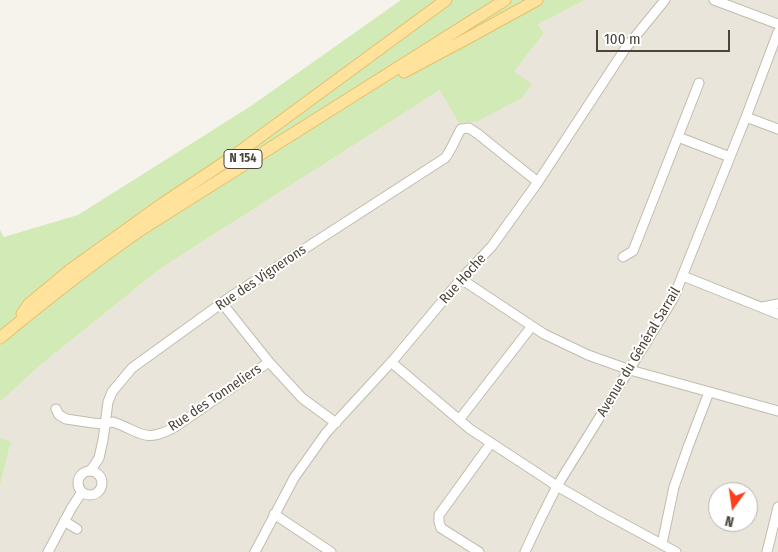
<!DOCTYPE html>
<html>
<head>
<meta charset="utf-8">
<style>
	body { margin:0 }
	#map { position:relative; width:778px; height:552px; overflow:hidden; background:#f6f3ec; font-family:"Fira Sans Condensed",sans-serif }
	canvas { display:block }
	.north { position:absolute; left:708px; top:482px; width:50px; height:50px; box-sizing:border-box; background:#fff; border:1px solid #b7b4b0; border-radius:50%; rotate:194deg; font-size:14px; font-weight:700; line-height:20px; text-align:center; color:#4b4439 }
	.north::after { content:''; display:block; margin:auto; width:18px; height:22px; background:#fc3f1d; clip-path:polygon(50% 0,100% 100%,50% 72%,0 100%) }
	.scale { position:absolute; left:596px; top:30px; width:134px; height:22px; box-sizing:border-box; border:2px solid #4b4439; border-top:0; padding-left:6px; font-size:15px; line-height:18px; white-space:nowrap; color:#4b4439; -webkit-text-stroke:4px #fff; paint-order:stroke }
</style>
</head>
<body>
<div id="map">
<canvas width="778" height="552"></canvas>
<div class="north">N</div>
<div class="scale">100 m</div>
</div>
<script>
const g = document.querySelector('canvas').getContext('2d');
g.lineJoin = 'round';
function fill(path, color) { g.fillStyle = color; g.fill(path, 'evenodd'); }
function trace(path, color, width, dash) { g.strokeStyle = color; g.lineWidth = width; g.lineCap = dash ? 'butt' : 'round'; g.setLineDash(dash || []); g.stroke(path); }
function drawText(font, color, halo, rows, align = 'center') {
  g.font = font + ' "Fira Sans Condensed",sans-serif'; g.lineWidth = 4; g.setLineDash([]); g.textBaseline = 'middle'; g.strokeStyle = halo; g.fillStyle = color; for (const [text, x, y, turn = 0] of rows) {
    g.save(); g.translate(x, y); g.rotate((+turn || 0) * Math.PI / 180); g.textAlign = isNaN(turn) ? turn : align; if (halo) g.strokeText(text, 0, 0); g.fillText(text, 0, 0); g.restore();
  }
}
const residential = new Path2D(`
	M585 0H778V552H0V486L11 441 0 438V402L38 367 161 268 440 90 514 72 544 33 538 24ZM718 492H748V522H718Z`);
const green = new Path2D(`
	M401 0H585L538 24 544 33 514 72 532 84 522 98 478 121 459 123 440 90 161 268 38 367 0 402V230L4 237 78 215 251 106Z
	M0 438 11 441 0 486Z`);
const minor = new Path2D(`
	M714 0 778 24
	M746 117 778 129
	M678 137 730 157
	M623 257 633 251 699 83
	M683 276 778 314
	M461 279 544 334 588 355 630 370 778 411
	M222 303 269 362 302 398 336 423
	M762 307 778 304
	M391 362 470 429 557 486 602 512 676 552
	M56 409 59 415 66 419 93 423 105 424 113 422C142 432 144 444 175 427L269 362
	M459 420 532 326
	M91 470 99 458 103 440 108 402 112 392 132 368 233 295 445 158C452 149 455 139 461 129L469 128 478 134 509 159 538 182
	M78 483a12 12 0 1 1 24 0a12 12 0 1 1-24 0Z
	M274 514 331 552
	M64 521 77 529
	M662 544 674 487 688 447 709 392
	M48 552 72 507 82 492
	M255 552 294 478 326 433 395 358 461 279 492 246 538 182 625 49 665 0
	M479 552 441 528 439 522V515L491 443
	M525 552 539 522 557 486 673 299 746 117 778 32
	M767 552 778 507`);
const major = new Path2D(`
	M404 72 466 39 537 0
	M22 314 29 304 70 270 162 204 231 158 446 0
	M0 338C46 300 93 263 142 229L505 0`);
const shields = [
	[243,159,38]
];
const shieldNames = [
	["N 154",243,159]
];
const streetNames = [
	["Rue des Vignerons",261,278,-34],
	["Rue Hoche",463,279,-48],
	["Avenue du Général Sarrail",639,352,-59],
	["Rue des Tonneliers",215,398,-34]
];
fill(residential, '#eae5da');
fill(green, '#d2eab5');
trace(minor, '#c2bbae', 11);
trace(major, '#e6c16a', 13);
trace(minor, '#fff', 9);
trace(major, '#ffe39c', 11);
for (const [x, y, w] of shields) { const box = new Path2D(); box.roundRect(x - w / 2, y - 9.5, w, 19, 4); g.fillStyle = '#fff'; g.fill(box); trace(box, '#4b4439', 1); }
drawText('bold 12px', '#4b4439', null, shieldNames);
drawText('14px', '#4b4439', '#fff', streetNames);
</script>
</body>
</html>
